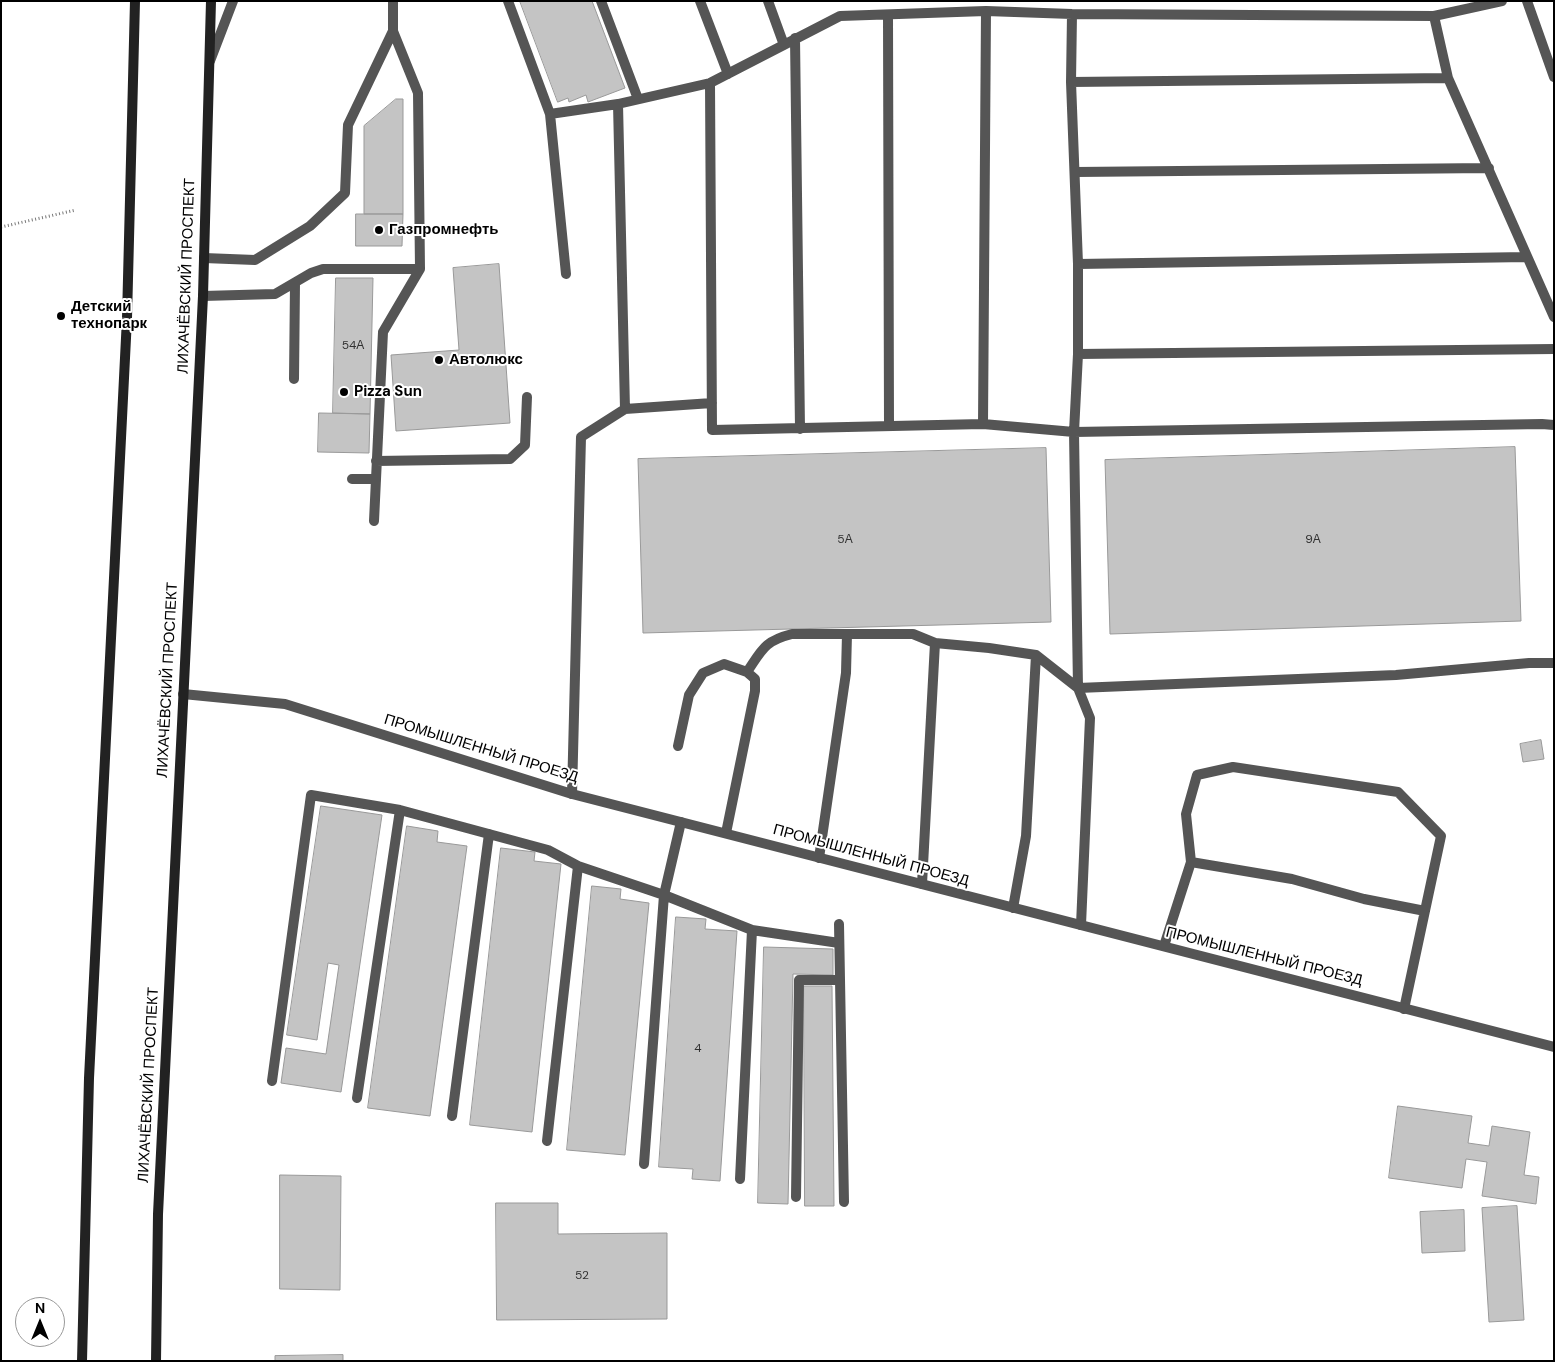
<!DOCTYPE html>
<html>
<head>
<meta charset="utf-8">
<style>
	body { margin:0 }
	#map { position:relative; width:1555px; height:1362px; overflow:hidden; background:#fff; font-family:"DM Sans",sans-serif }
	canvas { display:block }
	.frame { position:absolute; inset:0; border:2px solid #000; pointer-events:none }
	.north { position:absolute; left:15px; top:1297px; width:50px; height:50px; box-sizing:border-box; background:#fff; border:1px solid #999; border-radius:50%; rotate:0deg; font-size:14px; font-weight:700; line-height:20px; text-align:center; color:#000 }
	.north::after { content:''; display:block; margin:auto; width:18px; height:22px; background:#000; clip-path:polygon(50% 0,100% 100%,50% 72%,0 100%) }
</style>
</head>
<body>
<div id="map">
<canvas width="1555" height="1362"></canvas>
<div class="frame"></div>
<div class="north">N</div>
</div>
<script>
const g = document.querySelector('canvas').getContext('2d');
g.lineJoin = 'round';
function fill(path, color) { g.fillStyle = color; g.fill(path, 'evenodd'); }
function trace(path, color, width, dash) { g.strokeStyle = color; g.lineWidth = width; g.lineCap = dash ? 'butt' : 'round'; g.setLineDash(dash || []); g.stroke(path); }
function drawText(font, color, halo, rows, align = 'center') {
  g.font = font + ' "DM Sans",sans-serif'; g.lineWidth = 4; g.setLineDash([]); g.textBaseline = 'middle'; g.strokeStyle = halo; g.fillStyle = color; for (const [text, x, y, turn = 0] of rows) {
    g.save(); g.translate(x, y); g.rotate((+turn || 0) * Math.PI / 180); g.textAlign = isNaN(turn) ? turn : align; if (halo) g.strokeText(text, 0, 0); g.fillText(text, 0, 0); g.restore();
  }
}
const building = new Path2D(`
	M520 1H592L625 88 588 102 586 95 569 102 568 98 558 102Z
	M396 99H403V214H364V126Z
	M356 214H403L402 246H356Z
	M499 264 510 423 396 431 391 355 459 350 453 268Z
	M336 278H373L370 414 333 413Z
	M319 413 370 414 369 453 318 452Z
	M1515 447 1521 621 1110 634 1105 460Z
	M1046 448 1051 622 643 633 638 459Z
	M1541 740 1544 759 1523 762 1520 744Z
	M321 806 382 815 341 1092 281 1083 286 1048 326 1054 339 965 328 963 317 1040 287 1035Z
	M407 826 438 831 437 842 467 846 430 1116 368 1108Z
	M501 848 535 852 534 861 561 864 532 1132 470 1125Z
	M592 886 621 889 620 899 649 903 625 1155 567 1150Z
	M676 917 706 919 705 929 737 931 720 1181 692 1179 693 1169 659 1167Z
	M764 947 833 949V975L793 974 788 1204 758 1203Z
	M804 986H832L834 1206H805Z
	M1398 1106 1472 1116 1468 1143 1489 1146 1492 1126 1530 1132 1524 1175 1539 1177 1536 1204 1482 1196 1487 1162 1466 1159 1462 1188 1389 1178Z
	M280 1175 341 1176 340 1290 280 1289Z
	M496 1203H558V1234L667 1233V1319L497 1320Z
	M1517 1206 1524 1320 1489 1322 1482 1208Z
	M1464 1210 1465 1251 1422 1253 1420 1212Z
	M343 1355V1361H275V1356Z`);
const path = new Path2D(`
	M1 227 76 210`);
const service = new Path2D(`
	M508 1 550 114 566 274
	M601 1 638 99
	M700 1 728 74
	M768 1 784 45
	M1527 1 1554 77
	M1072 14 1071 82 1078 264V354L1074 432 1078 688 1090 718 1081 925
	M888 15 889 426
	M1434 16 1448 78 1554 317
	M795 38 800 429
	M1071 82 1448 78
	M710 83 712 430 983 424 1074 432 1542 424 1554 425
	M618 104 625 409
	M550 114 618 104 710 83 840 16 986 11 1072 14 1434 16 1502 1
	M1076 172 1489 168
	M204 258 255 260 310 226 345 193 348 125 393 31
	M1078 264 1527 257
	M203 296 275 294 311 273 323 269H420
	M1078 354 1554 349
	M294 379 295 283
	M983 424 986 11
	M376 461 510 459 525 445 527 397
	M352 479H376
	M374 521 383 332 420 269 418 93 393 31V1
	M747 672C762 650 764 641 792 634H913L935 643
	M678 746 689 695 703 673 724 664 747 672 755 679V691L726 833
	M572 794 581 437 625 409 712 403
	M819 858 846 673 847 634
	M1191 862 1292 879 1364 899 1425 911
	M922 884 935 643 989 648 1036 655 1078 688 1396 675 1529 663H1554
	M1013 908 1026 836 1036 655
	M839 924 844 1202
	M1164 946 1191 862 1186 814 1197 775 1233 767 1398 792 1441 836 1404 1009
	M272 1081 311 795 400 810 548 850 578 866 664 895 752 930 839 943
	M357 1098 400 810
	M452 1116 489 834
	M547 1141 578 866
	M644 1164 664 895 681 822
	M740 1179 752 930
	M796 1197 799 980H840`);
const minor = new Path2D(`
	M183 694 285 704 572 794 1554 1047`);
const tertiary = new Path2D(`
	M210 61 233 1`);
const secondary = new Path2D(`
	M82 1361 89 1078 127 318 135 1
	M156 1361 158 1214 203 296 211 1`);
const markers = [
	[379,230,5,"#000"],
	[61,316,5,"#000"],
	[439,360,5,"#000"],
	[344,392,5,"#000"]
];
const numberNames = [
	["54А",353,346],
	["5А",845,540],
	["9А",1313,540],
	["4",698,1049],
	["52",582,1276]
];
const poiNames = [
	["Газпромнефть",389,230],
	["Детский",71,307],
	["технопарк",71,324],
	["Автолюкс",449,360],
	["Pizza Sun",354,392]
];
const streetNames = [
	["ЛИХАЧЁВСКИЙ ПРОСПЕКТ",187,276,-88],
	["ЛИХАЧЁВСКИЙ ПРОСПЕКТ",168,680,-87],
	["ПРОМЫШЛЕННЫЙ ПРОЕЗД",481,749,17],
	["ПРОМЫШЛЕННЫЙ ПРОЕЗД",871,856,15],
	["ПРОМЫШЛЕННЫЙ ПРОЕЗД",1264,957,14],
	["ЛИХАЧЁВСКИЙ ПРОСПЕКТ",149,1085,-87]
];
fill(building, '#c4c4c4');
trace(building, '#999', 1);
trace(path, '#777', 3, [1, 2.5]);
trace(service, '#555', 10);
trace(minor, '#555', 10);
trace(tertiary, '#555', 10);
trace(secondary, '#222', 10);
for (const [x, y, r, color] of markers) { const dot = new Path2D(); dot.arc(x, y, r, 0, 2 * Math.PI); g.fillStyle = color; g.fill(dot); trace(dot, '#fff', 2); }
drawText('12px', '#313131', null, numberNames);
drawText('bold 15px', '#000', '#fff', poiNames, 'left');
drawText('15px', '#000', '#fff', streetNames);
</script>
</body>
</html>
